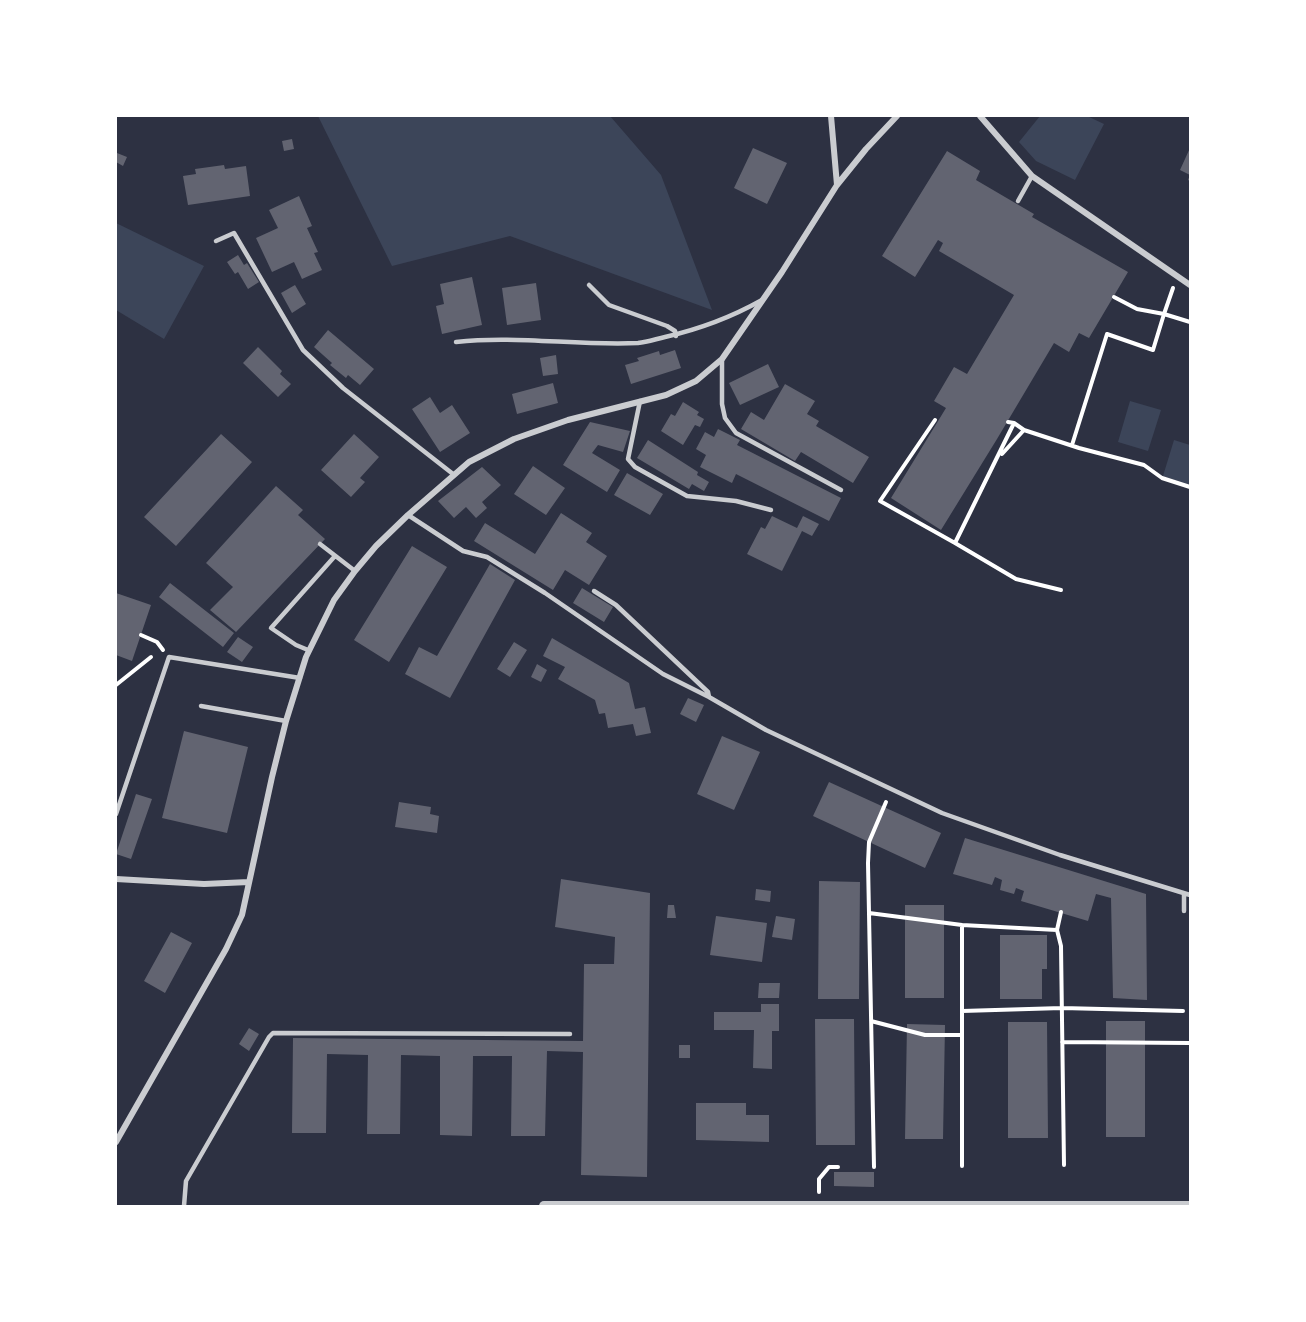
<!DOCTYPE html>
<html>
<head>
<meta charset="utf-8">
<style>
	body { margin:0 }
	#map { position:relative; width:1306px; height:1322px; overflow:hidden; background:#2d3142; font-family:"Work Sans",sans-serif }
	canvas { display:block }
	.frame { position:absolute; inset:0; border:117px solid #fff; pointer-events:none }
</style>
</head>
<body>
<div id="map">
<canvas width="1306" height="1322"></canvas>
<div class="frame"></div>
</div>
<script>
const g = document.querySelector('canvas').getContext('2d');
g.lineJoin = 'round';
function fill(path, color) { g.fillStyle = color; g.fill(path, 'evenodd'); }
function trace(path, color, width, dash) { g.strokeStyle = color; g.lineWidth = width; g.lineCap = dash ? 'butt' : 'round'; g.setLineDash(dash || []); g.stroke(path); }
const green = new Path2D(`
	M318 116H610L661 175 712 310 510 236 392 266Z
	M1040 116H1087L1104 124 1075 180 1036 161 1019 142Z
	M116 223 204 266 164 339 116 310Z
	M1130 401 1161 410 1148 451 1118 442Z
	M1174 440 1190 445V485L1163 476Z`);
const building = new Path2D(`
	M292 139 294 149 284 151 282 141Z
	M753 148 787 163 767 204 734 188Z
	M1190 148V181L1188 180 1190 175 1180 170Z
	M947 151 980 171 976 180 1034 214 1032 217 1128 272 1089 338 1079 333 1069 352 1054 343 997 439 941 530 891 498 946 408 934 401 954 367 967 374 1014 295 939 251 943 243 938 240 915 277 882 256Z
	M117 153 127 157 123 166 116 162Z
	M224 165 225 169 246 166 250 196 188 205 183 176 196 174 195 169Z
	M299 196 312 226 307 228 318 252 314 253 322 270 302 279 294 262 272 272 256 238 278 228 269 210Z
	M238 255 244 265 247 263 259 282 248 289 238 272 235 274 227 262Z
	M472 277 482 325 442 334 436 306 444 304 440 284Z
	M536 283 541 320 507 325 502 288Z
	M295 285 306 304 292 313 281 293Z
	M328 330 374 369 360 385 348 375 346 378 330 365 332 363 314 347Z
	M258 347 282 371 280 374 291 384 278 397 243 363Z
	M675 350 681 368 631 384 625 365 639 361 637 358 659 351 660 355Z
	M556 355 558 374 543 376 540 358Z
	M768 364 779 387 740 405 729 383Z
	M553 383 558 403 517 414 512 394Z
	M785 384 815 401 807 414 819 421 816 426 869 457 853 483 801 452 795 461 741 429 751 412 764 420Z
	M430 397 440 413 452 405 470 433 440 452 412 409Z
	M683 402 699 412 697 415 704 419 700 427 695 425 683 445 661 431 671 414 675 416Z
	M590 422 630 431 623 452 598 445 592 453 620 470 607 492 563 465Z
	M718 429 740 440 737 445 841 498 829 521 736 474 732 483 700 467 706 455 696 449 705 432 714 437Z
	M221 434 252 462 176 546 144 517Z
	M354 434 379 457 360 478 365 482 351 497 321 470Z
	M648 440 698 472 697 475 709 482 704 491 692 484 689 489 637 458Z
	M533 466 565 488 546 515 514 494Z
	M482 467 501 485 482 502 487 508 476 518 466 507 454 518 438 501Z
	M627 473 663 494 650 515 614 495Z
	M276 486 303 510 298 515 325 539 236 632 210 610 233 587 206 563Z
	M561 513 592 533 586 542 607 556 589 585 565 570 553 590 474 541 485 523 535 554Z
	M772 516 797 528 803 516 819 524 812 536 802 531 782 571 747 554 761 527 765 529Z
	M412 546 447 567 389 662 354 640Z
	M490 564 515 580 450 698 405 674 419 647 437 656Z
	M170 583 234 633 223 647 159 597Z
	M582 588 613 607 604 622 573 603Z
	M116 593 151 605 132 661 116 655Z
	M238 637 253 647 242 662 227 652Z
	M552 638 629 683 635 709 645 707 651 733 636 736 633 724 608 728 605 713 599 714 595 700 558 679 565 667 543 656Z
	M514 642 527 650 510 677 497 669Z
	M537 664 547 670 541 682 531 677Z
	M688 698 704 705 696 722 680 714Z
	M184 731 248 747 227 833 162 818Z
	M722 736 760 752 734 810 697 794Z
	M829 782 941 833 925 868 813 816Z
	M136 794 152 799 131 859 116 854Z
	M399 802 431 807 430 814 439 816 437 833 395 827Z
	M965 838 1146 894 1147 1000 1113 998 1111 898 1096 894 1088 921 1021 901 1024 891 1016 888 1014 894 1000 890 1002 880 995 877 992 885 953 874Z
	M561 879 650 893 647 1177 581 1175 583 1052 547 1051 545 1136H511L512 1056H473L472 1136 440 1135V1056L401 1055 400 1134H367L368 1055 327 1054 326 1133H292L293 1038 583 1041 584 964H614L615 937 555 927Z
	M819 881 860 882 859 999H818Z
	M756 889 771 891 770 902 755 900Z
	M668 905H674L676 918H667Z
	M905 905H944V998H905Z
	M716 916 767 923 762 962 710 955Z
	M776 916 795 919 792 940 772 937Z
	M171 932 192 943 165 993 144 981Z
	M1000 935H1047V969H1042V999H1000Z
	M759 983H780L779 998H758Z
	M761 1004H779V1031H772V1069L753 1068 754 1030H714V1012H761Z
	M815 1019H854L855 1145H816Z
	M1106 1021H1145V1137H1106Z
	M1008 1022H1047L1048 1138H1008Z
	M907 1024 945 1025 943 1139H905Z
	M249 1028 259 1034 249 1051 239 1044Z
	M679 1045H690V1058H679Z
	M696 1103H746V1115H769V1142L696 1140Z
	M834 1172H874V1187L834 1186Z`);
const path = new Path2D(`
	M1173 288 1164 314 1190 322
	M935 420 880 501 955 543 1014 423
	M1008 422 1014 423 1024 430 1079 448 1144 465 1162 478 1190 487
	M1072 445 1107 334 1153 350 1164 314 1137 309 1114 297
	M1002 454 1024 430
	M955 543 1016 579 1061 590
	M141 635 157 642 163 650
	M116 685 151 657
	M869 913 962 925
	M1057 930 1061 912
	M962 1011 1062 1008 1183 1011
	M871 1021 925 1035H962
	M1062 1042 1190 1043
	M962 1166V925L1057 930 1061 946 1064 1165
	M874 1167 868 863 869 842 886 802
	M819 1192V1179L829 1167H838`);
const service = new Path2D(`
	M1018 201 1032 176
	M216 241 234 233 303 350 343 388 453 474
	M589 285 609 305 667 326 675 331 676 336
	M456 342C516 335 577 346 638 343 647 342 656 339 665 337 700 329 730 318 762 300
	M722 359V404L725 418 736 433 841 490
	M640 401 628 459 635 467 687 496 736 501 771 510
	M408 515 463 551 487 557 545 593 663 674 709 697
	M320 544 355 571
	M594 591 616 605 708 692 709 697 766 730 942 813 1060 855 1190 895
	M308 650 296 645 271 628 335 556
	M201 706 286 721
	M116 814 169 657 300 678
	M1184 894V911
	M184 1206 186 1181 269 1037 273 1033 570 1034`);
const minor = new Path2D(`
	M831 116 837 185
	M980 116 1032 176 1190 285
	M116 879 204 884 249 882
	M116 1142 226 949 242 915 272 777 286 721 306 657 334 600 355 571 376 546 408 515 469 462 514 439 568 420 666 395 696 381 722 359 782 272 837 185 866 149 897 116`);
const tertiary = new Path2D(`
	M544 1206H1190`);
fill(green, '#3c4559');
fill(building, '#626471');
trace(path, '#fff', 4);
trace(service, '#caccd0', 4.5);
trace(minor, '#caccd0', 6);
trace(tertiary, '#caccd0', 10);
</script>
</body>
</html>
